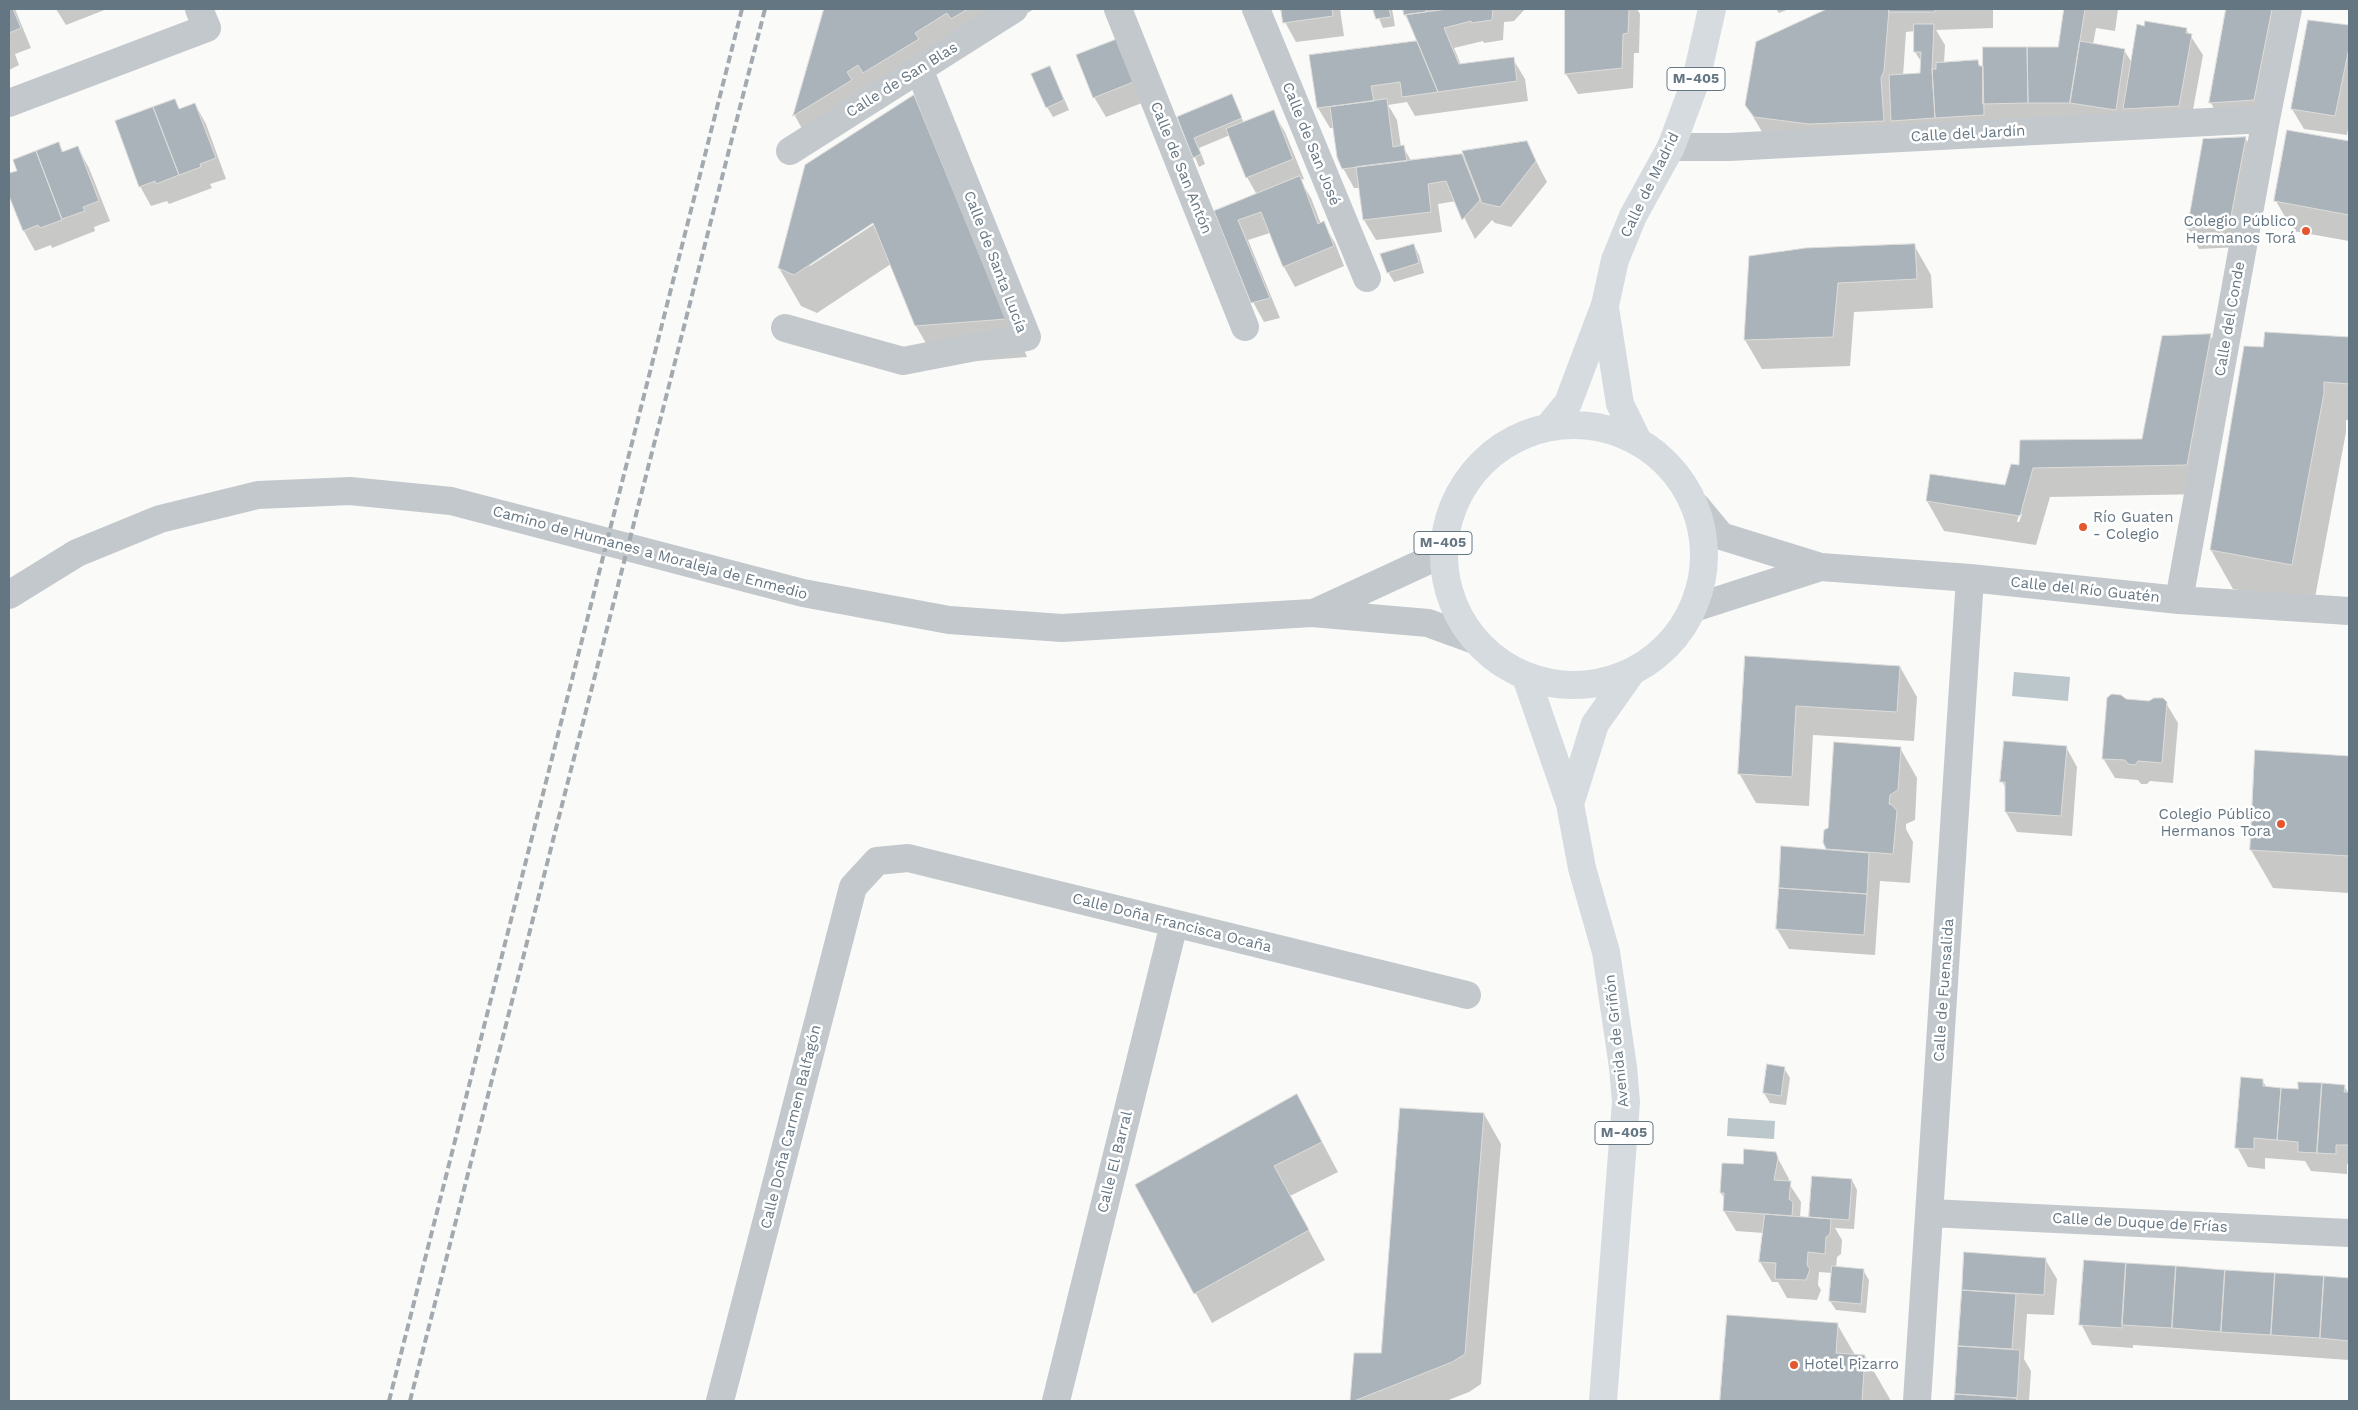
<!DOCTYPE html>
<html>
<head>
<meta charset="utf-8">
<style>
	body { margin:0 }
	#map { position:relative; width:2358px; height:1410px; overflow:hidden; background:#fafaf8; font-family:"Work Sans",sans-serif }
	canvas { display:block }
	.frame { position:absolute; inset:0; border:10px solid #657683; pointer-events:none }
</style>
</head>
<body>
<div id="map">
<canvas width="2358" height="1410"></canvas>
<div class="frame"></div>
</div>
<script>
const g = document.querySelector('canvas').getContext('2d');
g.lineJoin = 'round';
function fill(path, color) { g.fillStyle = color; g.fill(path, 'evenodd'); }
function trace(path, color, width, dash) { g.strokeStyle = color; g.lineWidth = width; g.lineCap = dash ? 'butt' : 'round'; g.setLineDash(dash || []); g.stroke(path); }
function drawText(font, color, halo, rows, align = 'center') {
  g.font = font + ' "Work Sans",sans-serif'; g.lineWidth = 5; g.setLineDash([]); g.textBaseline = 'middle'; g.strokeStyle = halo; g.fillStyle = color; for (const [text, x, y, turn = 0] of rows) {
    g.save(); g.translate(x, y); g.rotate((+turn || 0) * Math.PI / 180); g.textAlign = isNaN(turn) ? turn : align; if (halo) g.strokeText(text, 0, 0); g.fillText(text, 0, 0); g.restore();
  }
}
const water = new Path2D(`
	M2014 672 2070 677 2068 701 2012 696Z
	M1728 1118 1775 1121 1774 1139 1727 1136Z`);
const shadow = new Path2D(`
	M9 9H15L31 48 15 54 19 65 9 70Z
	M56 9H107L66 25Z
	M825 9H1034L811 145 795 116Z
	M1283 9H1340L1344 36 1296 42 1285 22Z
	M1375 9H1392L1395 26 1383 28Z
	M1404 9H1525L1514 21 1504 22 1503 40 1484 43 1483 41 1454 48 1461 65 1513 59 1525 79 1528 101 1415 116 1407 102 1388 105 1397 120 1401 147H1403L1412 162 1463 155V152L1526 142 1547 182 1511 227 1495 223 1492 220 1475 239 1456 201 1438 204 1442 232 1376 240 1364 220 1360 188H1354L1343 168 1334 128H1330L1318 108 1311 56 1419 42 1405 15Z
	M1567 9H1637L1640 14 1639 53H1634L1633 88 1578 94 1566 74Z
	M1776 9H1789L1779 13Z
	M1830 9H1993V28L1936 30 1945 45 1944 63 1978 62 1981 67 2059 48 2065 9H2118L2115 31 2096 28 2093 45 2124 50 2132 63 2186 29 2203 55 2190 126 1764 135 1746 105 1757 43ZM1915 31V52L1922 63V75L1903 76 1906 32Z
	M2227 9H2286L2265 119 2222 123 2211 103Z
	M2309 21 2349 26V122L2347 135 2304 129 2292 109Z
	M1132 59 1147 101 1106 117 1094 97Z
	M1050 67 1069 110 1053 117 1047 107Z
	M1231 96 1244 123 1273 112 1285 132 1304 179 1300 180 1311 198 1321 224 1323 223 1335 243 1344 266 1295 287 1284 267 1270 233 1248 240 1280 318 1264 322 1253 302 1215 212 1257 195 1247 177 1230 135 1199 148 1205 164 1199 167 1179 118Z
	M913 97 935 135 1027 357 938 364 916 326 891 264 817 313 801 306 779 268ZM878 219 879 221 810 266V263Z
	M175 100 180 110 195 104 206 124 226 179 210 184 212 188 169 204 167 201 151 206 140 186Z
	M2288 131 2349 142V241L2293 231 2276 201Z
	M2246 139 2257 159 2240 247 2199 249 2188 229 2204 140Z
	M58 143 64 153 78 148 89 168 110 221 94 227 95 231 52 248 51 245 35 251 24 231 9 192V175L19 171 14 160Z
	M1414 245 1419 255 1424 273 1394 282 1388 272Z
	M1914 245 1931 275 1933 308 1854 312 1850 366 1762 369 1745 340 1750 257Z
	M2266 333 2349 339V420H2346V432L2314 603 2233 589 2211 550 2245 347 2264 348Z
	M2210 335 2227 365 2203 494 2050 497 2036 545 1944 531 1927 501 2006 487 2020 466 2143 441ZM2019 514H2022L2019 522H2017Z
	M1746 658 1900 667 1917 697 1914 741 1813 735 1809 806 1756 803 1739 773Z
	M2125 700 2166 703 2178 723 2173 783 2150 781 2147 784H2141L2138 780 2115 778 2103 758Z
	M2066 747 2077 767 2072 836 2017 832 2006 812V789L2002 781Z
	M1900 748 1917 778 1915 820 1906 824V829L1913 842 1910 883 1880 881 1875 955 1789 949 1777 929 1829 851 1827 849Z
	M2257 751 2349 757V893L2273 888 2251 850Z
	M1784 1068 1790 1078 1786 1105 1770 1103 1764 1093Z
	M2262 1080 2267 1088 2299 1090 2344 1086 2349 1094V1164H2347V1174L2311 1171 2305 1161 2265 1158V1169L2248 1167 2237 1147Z
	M1484 1114 1501 1144 1481 1384 1469 1392 1446 1401H1351L1355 1354H1382Z
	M1313 1125 1338 1172 1290 1196 1325 1260 1212 1323 1137 1185Z
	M1775 1153 1789 1179 1788 1182 1801 1202 1800 1218 1812 1219 1811 1217 1852 1180 1857 1190 1854 1229 1835 1228 1842 1240 1841 1254 1837 1257 1836 1268 1863 1270 1869 1280 1866 1313 1836 1310 1830 1301 1833 1273 1819 1272 1818 1285 1821 1290 1817 1300 1787 1298 1778 1282H1772L1760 1262 1764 1233 1736 1231 1724 1211 1725 1199 1721 1193 1744 1166Z
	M1966 1254 2045 1259 2057 1279 2054 1315 2027 1314 2024 1359 2031 1371 2029 1401H1956Z
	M2085 1261 2349 1279V1360L2133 1345V1348L2092 1345 2081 1324Z
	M1728 1316 1837 1324 1855 1355 1865 1356 1891 1401H1721Z`);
const building = new Path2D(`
	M9 9H13L21 28 9 33Z
	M824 9H968L951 19 947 13 915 33 919 39 863 73 858 65 847 72 852 80 793 116Z
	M1281 9H1332L1333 16 1283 23Z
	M1373 9H1389L1391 17 1376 19Z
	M1403 9H1426V12L1404 15Z
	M1448 9H1493L1492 20 1471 23V21L1444 28 1459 64 1514 57 1517 81 1438 92 1406 15Z
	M1565 9H1629L1628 33 1623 34 1622 68 1565 74Z
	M1827 9H1889L1884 71 1881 78 1884 121 1809 124 1754 117 1745 105 1756 42Z
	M1889 9H1935V12H1889Z
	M2064 9H2085L2070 103H2028L2027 47H2058Z
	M2226 9H2272L2254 100 2209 103Z
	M2308 20 2349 25V48L2335 116 2291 109Z
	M2145 21 2187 28 2186 33 2192 34 2179 106 2123 109 2137 24 2144 26Z
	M1914 24H1934L1932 69 1935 118 1891 121 1889 75 1920 73 1921 52H1914Z
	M1120 38 1136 81 1093 98 1076 55Z
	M1417 41 1438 92 1402 97 1400 82 1371 86 1374 101 1317 108 1309 55Z
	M2080 41 2125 49 2116 110 2070 103Z
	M1983 47H2027L2028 103 1983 104Z
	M1978 60 1979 66H1983L1984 115 1935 118 1932 69H1936V63Z
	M1050 66 1064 100 1046 108 1031 74Z
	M1232 94 1242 118 1194 138 1201 154 1193 158 1177 117Z
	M914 95 1006 319 915 326 873 223 794 275 778 268 805 165Z
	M175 99 179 109 195 103 216 158 200 164 201 167 179 175 153 107Z
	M1387 99 1393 147 1404 145 1407 161 1342 169 1337 157 1330 107Z
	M153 107 179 175 156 184 155 181 139 187 115 121Z
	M1274 110 1293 159 1246 178 1226 129Z
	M2287 130 2349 141V215L2274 201Z
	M2246 137 2229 227 2187 229 2203 139Z
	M1527 141 1536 161 1500 207 1482 203 1462 151Z
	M59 142 62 152 78 146 99 201 83 207 85 211 62 219 36 151Z
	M36 151 62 220 40 228 38 225 23 231 9 196V173L17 171 13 160Z
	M1462 154 1480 200 1462 220 1446 181 1428 184 1431 212 1363 220 1356 167Z
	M1300 176 1318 224 1324 221 1334 246 1283 267 1261 212 1238 220 1270 298 1251 303 1214 211Z
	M1414 244 1419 263 1387 273 1380 254Z
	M1915 244 1917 279 1838 283 1833 337 1744 340 1749 256 1806 248Z
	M2265 332 2349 337V384L2324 382V393L2292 565 2210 550 2244 346 2263 347Z
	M2211 334 2187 465 2033 468 2020 516 1926 501 1930 474 2005 485 2011 464 2019 465 2020 440 2142 439 2162 336Z
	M1745 656 1900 666 1897 712 1796 706 1792 777 1738 774Z
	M2112 694 2121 695 2126 699 2149 701 2154 698H2163L2167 702 2162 763 2138 761 2135 765 2128 764 2125 760 2102 759 2107 698Z
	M2004 741 2067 746 2061 816 2005 812V782H2000Z
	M1834 742 1901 747 1898 790 1890 795 1889 804 1892 805 1897 811 1893 854 1826 849 1823 842 1824 830 1828 828Z
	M2255 750 2349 756V856L2250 850Z
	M1781 846 1869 853 1867 894 1779 888Z
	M1779 888 1867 894 1864 935 1776 929Z
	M1767 1064 1785 1067 1781 1096 1763 1093Z
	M2241 1077 2263 1079V1086L2281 1088 2277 1140 2254 1138V1149L2235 1148Z
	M2298 1082 2322 1083 2317 1153 2298 1152V1142L2277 1140 2281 1088 2298 1089Z
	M2322 1083 2345 1085 2344 1092H2349V1145H2336V1154L2317 1153Z
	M1297 1094 1322 1142 1274 1166 1309 1230 1194 1294 1135 1185Z
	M1400 1108 1484 1113 1465 1354 1452 1362 1354 1401H1350L1354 1353H1381Z
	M1744 1149 1776 1152 1778 1158 1774 1180 1791 1181 1789 1199 1793 1202 1792 1216 1723 1211 1724 1193H1720L1722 1163 1743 1164Z
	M1812 1176 1852 1179 1849 1220 1809 1217Z
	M1765 1214 1831 1219 1830 1234 1826 1237 1825 1254 1808 1252 1807 1265 1810 1269 1806 1280 1775 1279 1776 1263 1759 1262Z
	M1964 1252 2046 1258 2044 1295 1962 1290Z
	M2084 1260 2126 1263 2122 1328 2079 1325Z
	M2126 1263 2176 1266 2172 1328 2122 1325Z
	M1832 1266 1864 1269 1861 1304 1829 1301Z
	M2176 1266 2225 1270 2221 1332 2172 1328Z
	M2225 1270 2275 1273 2271 1335 2221 1332Z
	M2275 1273 2324 1276 2320 1338 2271 1335Z
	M2324 1276 2349 1278V1341L2320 1338Z
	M1962 1290 2016 1294 2012 1349 1958 1346Z
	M1727 1315 1838 1323 1836 1353 1865 1355 1862 1401H1720Z
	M1958 1346 2020 1350 2017 1398 1955 1394Z
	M1955 1394 2017 1398 2016 1401H1954Z`);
const minor = new Path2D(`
	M1118 9 1245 327
	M1256 9 1367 278
	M9 103 207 28 199 9
	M1671 147H1729L2266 119
	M790 151 1014 9
	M785 328 903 361 1027 337 919 69
	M1697 507 1721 536 1821 567 1970 578 2179 600 2349 611
	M9 595 77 553 160 519 258 495 350 491 451 501 803 593 949 620 1062 628 1312 613 1428 623 1472 639
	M2179 600 2266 119 2288 9
	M1694 608 1821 567
	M1314 613 1442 554
	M1930 1213 2349 1233
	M720 1401 853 887 877 861 908 858 1467 995
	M1056 1401 1174 924
	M1917 1401 1970 578`);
const major = new Path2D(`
	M1605 308 1620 404 1637 439
	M1444 555a130 130 0 1 1 260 0a130 130 0 1 1-260 0Z
	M1549 426 1568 403 1605 305 1615 260 1633 216 1671 147 1696 80 1712 9
	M1526 677 1570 804 1582 868 1606 952 1623 1067 1626 1102 1603 1401
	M1570 804 1595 724 1631 673`);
const rail = new Path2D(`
	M389 1401 742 9
	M410 1401 765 9`);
const markers = [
	[2306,231,5,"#e4572e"],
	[2083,527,5,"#e4572e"],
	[2281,824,5,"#e4572e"],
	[1794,1365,5,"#e4572e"]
];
const shields = [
	[1696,79,58],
	[1443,543,58],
	[1624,1133,58]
];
const shieldNames = [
	["M-405",1696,79],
	["M-405",1443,543],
	["M-405",1624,1133]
];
const streetNames = [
	["Calle de San Blas",902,80,-32],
	["Calle del Jardín",1968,134,-3],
	["Calle de San José",1311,144,68],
	["Calle de San Antón",1181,168,68],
	["Calle de Madrid",1650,185,-64],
	["Calle de Santa Lucía",995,262,69],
	["Calle del Conde",2230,319,-80],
	["Camino de Humanes a Moraleja de Enmedio",650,553,15],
	["Calle del Río Guatén",2085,590,6],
	["Calle Doña Francisca Ocaña",1172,923,14],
	["Calle de Fuensalida",1944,990,-86],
	["Avenida de Griñón",1617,1041,-96],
	["Calle Doña Carmen Balfagón",791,1127,-76],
	["Calle El Barral",1115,1162,-76],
	["Calle de Duque de Frías",2140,1223,3]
];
const poiNames = [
	["Colegio Público",2296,222],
	["Hermanos Torá",2296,239],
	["Río Guaten",2093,518,"left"],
	["- Colegio",2093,535,"left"],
	["Colegio Público",2271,815],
	["Hermanos Tora",2271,832],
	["Hotel Pizarro",1804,1365,"left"]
];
fill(water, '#bbc7cb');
fill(shadow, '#0003');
fill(building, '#aab3b9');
trace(building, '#dcdcda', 1);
trace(minor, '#c3c8cc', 28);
trace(major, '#d6dbdf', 28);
trace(rail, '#a2aab0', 4, [8, 4]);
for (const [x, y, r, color] of markers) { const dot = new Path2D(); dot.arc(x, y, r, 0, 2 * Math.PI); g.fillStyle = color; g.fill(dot); trace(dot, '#fff', 2); }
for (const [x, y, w] of shields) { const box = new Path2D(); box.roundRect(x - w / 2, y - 11.5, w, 23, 4); g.fillStyle = '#fff'; g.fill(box); trace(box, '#657683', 1); }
drawText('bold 14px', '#657683', null, shieldNames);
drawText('15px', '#657683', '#fff', streetNames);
drawText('15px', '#657683', '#fff', poiNames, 'right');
</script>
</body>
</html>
